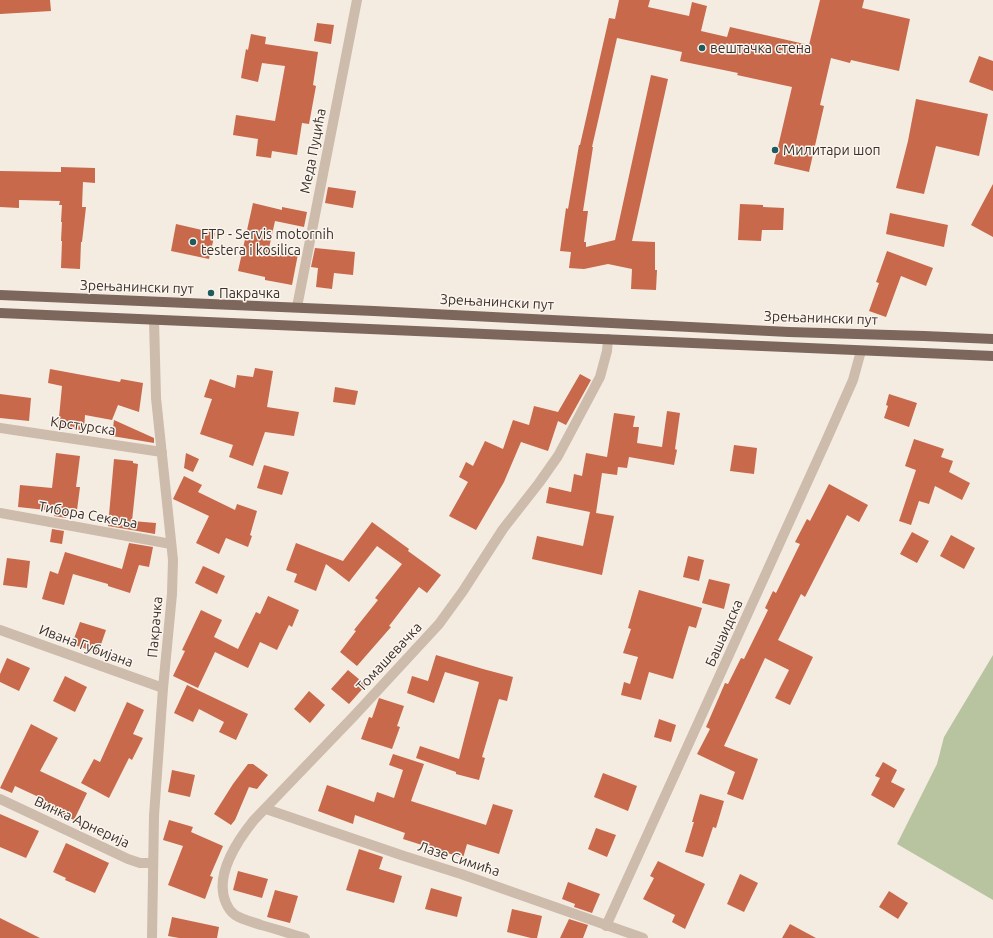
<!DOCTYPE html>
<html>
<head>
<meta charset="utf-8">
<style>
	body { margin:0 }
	canvas { display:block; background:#f4ebe1 }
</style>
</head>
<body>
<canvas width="993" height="938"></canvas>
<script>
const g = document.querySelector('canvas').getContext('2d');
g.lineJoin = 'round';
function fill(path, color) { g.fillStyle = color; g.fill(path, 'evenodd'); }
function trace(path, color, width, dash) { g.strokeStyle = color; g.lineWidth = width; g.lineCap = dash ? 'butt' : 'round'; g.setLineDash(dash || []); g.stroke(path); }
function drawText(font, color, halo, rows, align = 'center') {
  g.font = font + ' Ubuntu,sans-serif'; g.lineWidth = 3; g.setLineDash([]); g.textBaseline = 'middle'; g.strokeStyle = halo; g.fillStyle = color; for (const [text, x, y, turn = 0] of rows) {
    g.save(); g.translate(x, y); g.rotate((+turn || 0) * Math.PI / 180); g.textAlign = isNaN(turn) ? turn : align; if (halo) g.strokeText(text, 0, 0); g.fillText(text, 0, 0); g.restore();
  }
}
const green = new Path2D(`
	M993 655V900L897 844 937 764 944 737Z`);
const building = new Path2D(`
	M0 0H50L51 11 0 14Z
	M619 0H650L648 7 689 16 692 2 707 6 701 31 727 37 730 27 809 45 820 0H864L862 8 910 19 899 71 851 60 850 63 831 58 820 105 824 106 809 172 774 164 792 87 737 75 738 73 680 61 682 52 617 38 592 147H593L583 211H588L584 242H586V247L615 240 651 75 668 79 632 241 655 242V270H657L656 290 631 289 632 269 608 264 584 269 569 268 571 252 560 251 566 208 568 209 579 145H580L609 18 615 19Z
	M317 23 334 25 331 44 314 41Z
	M251 34 266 37 265 44 318 52 313 85 316 86 309 124 302 123 297 155 272 151 271 158 256 156 258 139 233 135 236 115 275 121 285 66 262 63 258 82 241 78 246 49 248 50Z
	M979 56 993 61V91L969 82Z
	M916 99 988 114 979 156 936 146 924 194 896 188 908 141Z
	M61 167 95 168V183L83 182 82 207H86L82 242H81L80 269 61 268 62 241H61L62 222H61L62 205H59L60 201 19 200V208L0 207V171L61 172Z
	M993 184V237L971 225Z
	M328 187 356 191 353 208 325 203Z
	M253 203 282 210V207L307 212 304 227 275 221 269 248 298 254 292 285 265 280V277L238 271Z
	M740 204 763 205V207L784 208 783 230H762L761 241 738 240Z
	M890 213 948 225 944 247 886 234Z
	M176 224 215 233 209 259 171 251Z
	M315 248 355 252 353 275 334 273 332 289 316 287 318 268 311 267Z
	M887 251 933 268 926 286 901 276 886 317 869 311 879 283 876 282Z
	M255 368 273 371 267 407 299 412 294 436 265 432 253 466 229 457 233 445 200 434 212 399 204 397 210 379 235 388 237 375 253 377Z
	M50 369 120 382 121 379 143 383 139 412 118 405 112 420 85 415 84 430 58 428 62 386 48 383Z
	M580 374 591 380 566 425 558 421 548 451 521 442 504 482 476 530 449 516 468 482 459 477 466 462 473 466 485 441 503 449 513 420 529 425 534 406 558 412Z
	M335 387 358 391 355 405 333 402Z
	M0 394 31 398 29 421 0 418Z
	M889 394 917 403 909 427 884 418 888 406 886 405Z
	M667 411 680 413 675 449 677 450 674 465 629 457 627 468 618 467 617 475 602 473 596 513 614 516 602 575 532 559 537 536 583 546 590 512 546 503 549 487 571 492 574 474 582 476 586 453 607 457 614 413 635 416 633 427H639L637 443 662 447Z
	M114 420 154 438V443L112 436Z
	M914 439 944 449 941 457 953 461 949 472 970 483 962 500 935 486 929 504 919 501 911 525 899 521 916 470 905 466Z
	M734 445 757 448 754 474 730 471Z
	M56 453 80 456 76 487H80L77 510 68 508 66 518 54 516 55 511 18 507 20 485 52 488Z
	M186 453 199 459 193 472 184 468Z
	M114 459 133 461V463L138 464 132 521 156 523 155 534 108 526Z
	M264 465 289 472 282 495 257 488Z
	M184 476 202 485 198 492 235 510 237 504 257 511 250 535 252 536 248 547 226 538 219 554 196 543 209 516 173 499Z
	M829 484 868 505 859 522 847 515 805 597 801 594 778 640 813 657 790 705 775 698 789 670 765 658 724 746 758 759 743 800 727 794 735 772 697 754 710 729 706 727 725 683 728 684 741 658 744 659 768 610 765 608 773 591 776 593 800 544 795 542 807 519 810 521Z
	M372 522 409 549 408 551 441 575 427 593 419 587 389 626 391 627 357 666 340 652 356 631 354 630 378 600 375 598 402 564 377 546 349 582 326 564 316 591 294 582 297 574 286 570 296 543 343 561Z
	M52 529 64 531 62 544 50 542Z
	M912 532 929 541 917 563 900 554Z
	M951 535 975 548 964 569 940 556Z
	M129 543 153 547 149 567 139 565 130 593 108 586V584L73 574 64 605 42 599 50 571 58 574 65 552 122 569Z
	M688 556 704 560 699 581 683 577Z
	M7 558 30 561 27 588 3 585Z
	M203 566 225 576 217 594 195 583Z
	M709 579 730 584 724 609 702 603Z
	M639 590 702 608 696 628 689 626 673 679 649 672 641 700 621 695 624 682 630 684 638 657 623 653 631 629 628 628Z
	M268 596 299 610 292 627 289 625 277 650 260 642 248 668 215 652 198 688 173 676 185 651 182 650 201 610 222 620 214 637 238 649 256 612 260 614Z
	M80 622 106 630 98 653 72 644Z
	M436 655 483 669 513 677 507 701 499 699 482 757 485 758 479 780 456 774V772L416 758 420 746 459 759 479 682 445 672 434 703 407 693 412 676 428 681Z
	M7 658 30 668 19 691 0 682V674Z
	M348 670 366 685 349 704 331 689Z
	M65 676 87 687 75 712 53 701Z
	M187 685 248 714 236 740 219 732 224 722 199 709 193 722 174 713Z
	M309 691 325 705 310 723 294 709Z
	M379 698 404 706 397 726 400 727 392 749 361 739 369 717 372 718Z
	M127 702 144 710 133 734 143 738 132 760 129 758 109 798 81 783 94 759 100 762Z
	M659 719 676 725 671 742 654 737Z
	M31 724 58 738 40 771 87 793 74 820 41 805 43 799 15 786 12 793 0 788Z
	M393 754 424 764 411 801 486 825 493 804 513 810 499 854 467 844 463 858 403 839 405 833 355 815 353 824 318 811 327 785 374 802 377 792 394 798 403 770 389 765Z
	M883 762 897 770 891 782 905 789 894 808 871 795 880 778 875 776Z
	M248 764H253L268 775 257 789 249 787 235 820 231 825 214 814 233 784Z
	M172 770 195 775 190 797 168 792Z
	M603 773 637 786 628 811 594 797Z
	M700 794 724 801 716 828 713 827 703 857 685 852 694 822H692Z
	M0 814 39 831 26 858 0 847Z
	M169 820 193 827 191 832 223 846 210 876 213 877 205 899 168 885 183 846 163 840Z
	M596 828 616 835 607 857 588 849Z
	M66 843 109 863 95 893 65 880 66 878 53 872Z
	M359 849 383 857 379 869 402 876 394 903 346 890Z
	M658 861 705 884 685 929 672 922 675 915 643 899 654 878 650 876Z
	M238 871 268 879 262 898 233 890Z
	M740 874 758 883 744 912 727 904Z
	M568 882 600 894 592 913 574 907 575 904 562 899Z
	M431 888 462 897 457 917 425 909Z
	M275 890 298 896 290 923 267 917Z
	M889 891 908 903 898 919 879 907Z
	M512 909 542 916 537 938H531L507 932Z
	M172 917 219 927 217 938H179L168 936Z
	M0 918 40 938H0Z
	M569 919 588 925 583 938H560Z
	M790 924 816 938H782Z`);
const minor = new Path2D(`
	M297 307 357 0
	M0 428 162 452
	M0 513 171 544
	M0 630 163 688
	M0 799 128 859 140 863H153
	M266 809 404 856 461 874 643 938
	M606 926 826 441 853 380 861 351
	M152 938 154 816 163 688 172 594 173 560 156 398 154 320
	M305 938C291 934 276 929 261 925 253 922 243 920 235 915 231 912 228 908 226 903 214 876 237 841 254 820L354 716 439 624 463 591 503 529 539 483 558 456 600 377 607 351 608 339`);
const major = new Path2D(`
	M0 295 374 311 789 332 924 336 993 339
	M0 313 993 356`);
const markers = [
	[702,48,4,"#1f5a5e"],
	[775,150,4,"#1f5a5e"],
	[193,242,4,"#1f5a5e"],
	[211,293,4,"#1f5a5e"]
];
const poiNames = [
	["вештачка стена",710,48],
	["Милитари шоп",783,150],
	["FTP - Servis motornih",201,234],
	["testera i kosilica",201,250],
	["Пакрачка",219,293]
];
const streetNames = [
	["Меда Пуцића",313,151,-79],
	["Зрењанински пут",137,287,2],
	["Зрењанински пут",497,302,3],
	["Зрењанински пут",821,318,2],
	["Крстурска",83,426,8],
	["Тибора Секеља",88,515,10],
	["Пакрачка",155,627,-85],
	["Башаидска",724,633,-66],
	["Ивана Губијана",86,646,20],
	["Томашевачка",389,657,-47],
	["Винка Арнерија",82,822,25],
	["Лазе Симића",459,859,18]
];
fill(green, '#b8c4a0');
fill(building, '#c8694b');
trace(minor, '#cdbbac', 10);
trace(major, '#7d675c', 10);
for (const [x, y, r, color] of markers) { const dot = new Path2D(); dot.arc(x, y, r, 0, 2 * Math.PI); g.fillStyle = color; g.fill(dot); trace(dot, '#fbf5ee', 1.5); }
drawText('14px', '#3b302b', '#fbf5ee', poiNames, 'left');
drawText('14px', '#3b302b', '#fbf5ee', streetNames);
</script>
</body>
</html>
